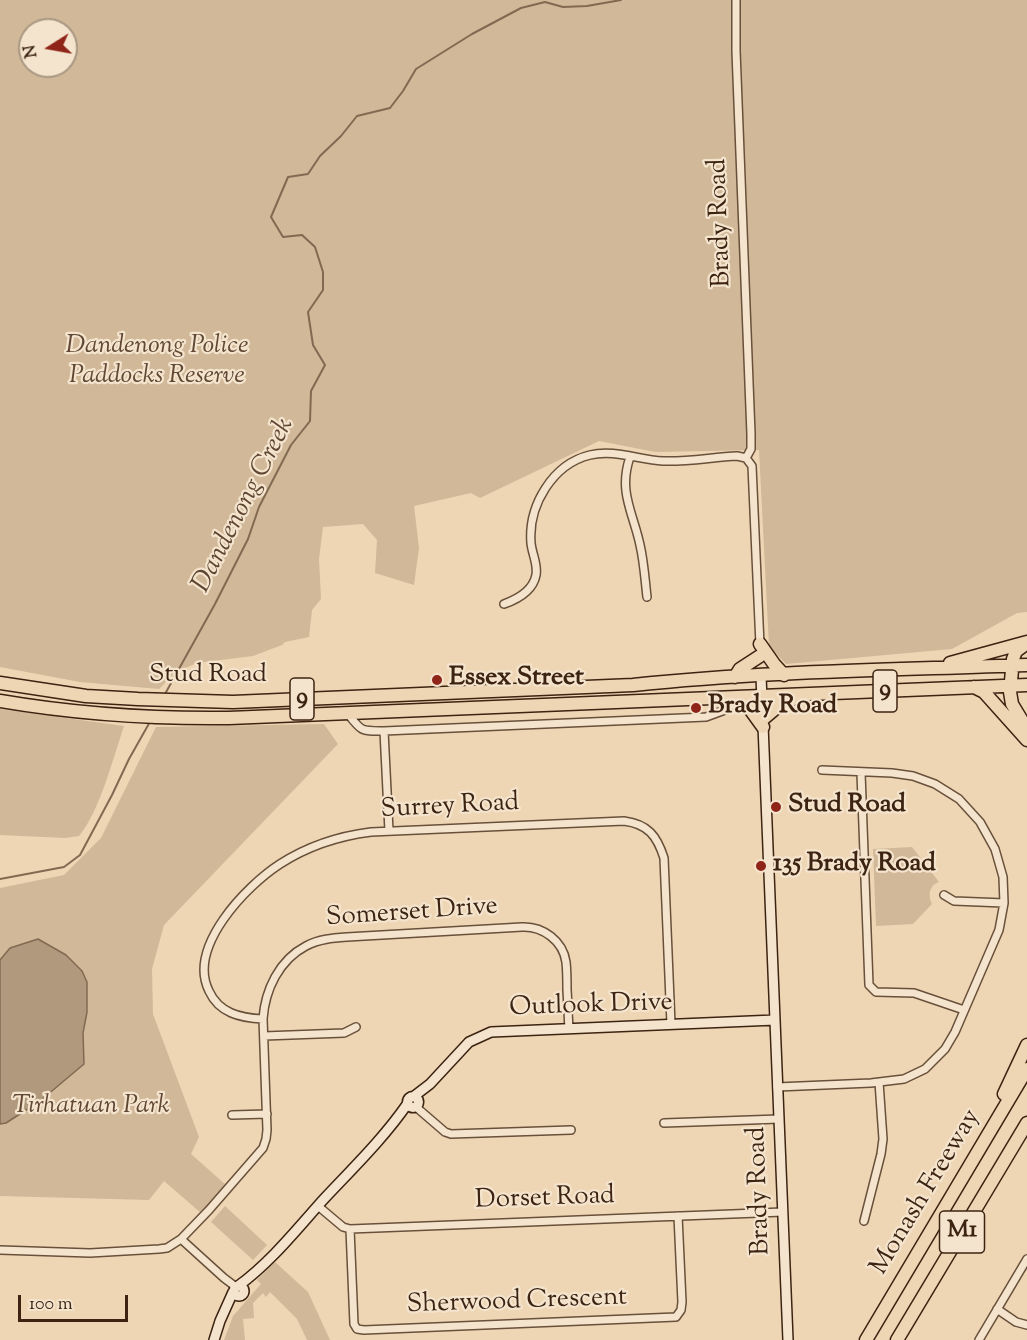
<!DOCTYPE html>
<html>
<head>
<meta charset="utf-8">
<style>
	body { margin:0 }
	#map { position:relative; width:1027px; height:1340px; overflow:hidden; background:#eed6b4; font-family:"Sorts Mill Goudy",serif }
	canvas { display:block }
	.north { position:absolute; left:18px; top:18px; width:60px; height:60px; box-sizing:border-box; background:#f4e4ce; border:2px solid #aa9783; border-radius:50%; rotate:259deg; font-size:16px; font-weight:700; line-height:24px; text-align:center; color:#3c2312 }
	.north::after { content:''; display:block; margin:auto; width:21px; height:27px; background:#8f2418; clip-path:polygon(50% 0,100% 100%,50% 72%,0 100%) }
	.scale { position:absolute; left:18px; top:1295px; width:110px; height:27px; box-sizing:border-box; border:3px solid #3c2312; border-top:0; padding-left:8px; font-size:18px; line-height:21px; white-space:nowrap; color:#3c2312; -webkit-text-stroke:4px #f4e4ce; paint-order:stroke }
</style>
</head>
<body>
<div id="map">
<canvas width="1027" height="1340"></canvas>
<div class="north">N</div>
<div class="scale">100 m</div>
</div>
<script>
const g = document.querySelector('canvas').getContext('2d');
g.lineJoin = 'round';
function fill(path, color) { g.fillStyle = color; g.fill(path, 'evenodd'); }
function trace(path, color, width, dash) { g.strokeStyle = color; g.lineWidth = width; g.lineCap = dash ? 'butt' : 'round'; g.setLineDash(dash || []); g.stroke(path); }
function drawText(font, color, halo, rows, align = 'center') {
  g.font = font + ' "Sorts Mill Goudy",serif'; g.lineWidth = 4.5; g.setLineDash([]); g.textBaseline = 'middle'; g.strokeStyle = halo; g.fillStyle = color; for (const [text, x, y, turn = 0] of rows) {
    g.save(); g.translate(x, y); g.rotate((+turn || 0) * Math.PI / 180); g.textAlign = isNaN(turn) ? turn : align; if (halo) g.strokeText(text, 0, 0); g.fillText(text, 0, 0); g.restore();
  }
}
const green = new Path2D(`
	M0 0H1027V612L1017 613 952 649 786 664 769 646 759 450 655 452 599 441 480 498 471 493 414 506 419 548 414 585 375 573 377 540 363 524 323 527 319 559 321 599 312 610 309 637 285 642 282 645 253 656 197 663 176 672 159 689 80 682 0 667ZM30 30H66V66H30Z
	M0 709 124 726C113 758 100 811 79 836L65 838 0 835Z
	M324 724 338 744 164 925 152 969 153 1014 199 1137 191 1154 226 1185 201 1213 164 1181 149 1200 0 1196V888L64 875 101 838 156 727Z
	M912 847 939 882C929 885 928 896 932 904L913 924 876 926 873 849Z
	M225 1206 267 1245 253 1260 211 1222Z
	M275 1262 308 1292 330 1340H307L297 1319 270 1292 266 1297 263 1293 253 1303 254 1318 243 1319 245 1340H224L233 1316 261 1284 257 1280Z`);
const water = new Path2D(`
	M38 939 66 955 82 971 87 982V1012L83 1033 84 1064 40 1101 6 1123 0 1124V960L10 948Z`);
const stream = new Path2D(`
	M165 694 215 604 248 539 259 507 291 445 310 421 311 391 325 365 313 345 308 312 323 290V272L315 247 302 235 283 237 271 217 288 177 308 174 320 156 341 136 357 116 390 108 403 91 416 69 472 34 521 8 545 2 563 7 587 6 621 0
	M0 879 64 867 80 855 112 795 129 759 151 720`);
const street = new Path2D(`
	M736 0V51L751 434V449L746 458
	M630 457C618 492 633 512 640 545 644 562 645 580 647 597
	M746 458 752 466 760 645
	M504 604C518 599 533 591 536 575 538 564 532 554 531 543 528 505 553 464 590 455 614 449 639 460 663 461 688 462 713 457 737 456L746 458
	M348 714C362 732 361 731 384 731L706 717 725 710 742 698
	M384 731 389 831
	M861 773 869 985 876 992 914 993 964 1010
	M944 895 954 901 1004 903
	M263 1019C240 1018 219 1013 209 991 187 947 246 886 280 864 308 846 339 836 371 832L624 821C648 824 657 836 664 858L671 1024
	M264 1036 344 1033 356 1027
	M777 1087 871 1083 904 1079 925 1069 945 1049 955 1032 999 930 1004 903 1003 877 995 849 980 822 959 799 935 784 913 776 892 773 822 770
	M416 1107 445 1132 451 1134 571 1130
	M232 1115 267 1114
	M664 1123 779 1119
	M318 1206 343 1227 350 1229 783 1212
	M864 1221 881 1154 883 1139 879 1082
	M350 1229 354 1324 357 1329 364 1330 676 1317 681 1310 682 1302 678 1216
	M181 1239 224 1278 236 1287
	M0 1250 90 1253 159 1249 167 1248 181 1239 209 1210 263 1148 266 1139 267 1130 263 1019C265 990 279 960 306 946 319 939 333 938 347 937L522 927C543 926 563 941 566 962 567 971 567 981 567 990 568 1003 568 1016 569 1028
	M997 1309 1016 1322 1027 1325
	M979 1340 1027 1259`);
const secondary = new Path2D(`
	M761 676 788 1340
	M407.5 1102a5.5 5.5 0 1 1 11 0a5.5 5.5 0 1 1-11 0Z
	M413 1097 430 1084 469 1042 491 1032 775 1020
	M234 1291a5 5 0 1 1 10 0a5 5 0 1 1-10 0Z
	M238 1286C270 1263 297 1229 323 1200 352 1169 384 1138 408 1103
	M214 1340 220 1321 233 1292`);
const highway = new Path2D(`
	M760 644 774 664 784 675
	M1026 644 1016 651 1013 659 1010 692 1012 704 1027 729
	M950 663 1027 642
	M735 677 740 669 760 656
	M0 683 86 696 138 699 233 702 633 685C763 671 896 670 1027 665
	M974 687 984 692 1027 740
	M742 698 763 727
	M0 701C76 714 152 719 229 718L1027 685
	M763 719 776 708 789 702 796 696
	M1004 1094 1027 1045
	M866 1340 1027 1069
	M897 1340 1027 1123`);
const markers = [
	[437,680,6,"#8f2418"],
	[696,708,6,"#8f2418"],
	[776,807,6,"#8f2418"],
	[761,866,6,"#8f2418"]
];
const shields = [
	[885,691,24],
	[302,699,24],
	[962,1232,45]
];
const shieldNames = [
	["9",885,691],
	["9",302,699],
	["M1",962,1232]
];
const streetNames = [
	["Brady Road",722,223,-92],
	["Stud Road",208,677],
	["Surrey Road",450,808,-3],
	["Somerset Drive",412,914,-4],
	["Outlook Drive",591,1007,-2],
	["Brady Road",761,1191,-92],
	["Monash Freeway",927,1193,-59],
	["Dorset Road",545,1200,-2],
	["Sherwood Crescent",517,1303,-2]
];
const parkNames = [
	["Dandenong Police",157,348],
	["Paddocks Reserve",157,378],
	["Tirhatuan Park",91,1108]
];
const poiNames = [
	["Essex Street",449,680],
	["Brady Road",708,708],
	["Stud Road",788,807],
	["135 Brady Road",773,866]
];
const waterNames = [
	["Dandenong Creek",245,506,-63]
];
fill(green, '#d0b898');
fill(water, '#b1997d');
trace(water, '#826a52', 1.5);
trace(stream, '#826a52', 2);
trace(street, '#68503a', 10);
trace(secondary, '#3c2312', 12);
trace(highway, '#3c2312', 15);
trace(street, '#f4e4ce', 7);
trace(secondary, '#f4e4ce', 9);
trace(highway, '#eed6b4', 12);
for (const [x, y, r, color] of markers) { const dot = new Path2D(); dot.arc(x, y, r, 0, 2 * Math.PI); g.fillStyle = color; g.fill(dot); trace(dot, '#f4e4ce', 2); }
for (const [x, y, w] of shields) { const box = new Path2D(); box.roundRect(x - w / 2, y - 21, w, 42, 4.5); g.fillStyle = '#f4e4ce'; g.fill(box); trace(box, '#3c2312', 1.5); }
drawText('bold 24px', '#3c2312', null, shieldNames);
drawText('26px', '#3c2312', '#f4e4ce', streetNames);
drawText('italic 26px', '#614834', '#f4e4ce', parkNames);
drawText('bold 26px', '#3c2312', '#f4e4ce', poiNames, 'left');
drawText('italic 27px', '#5f4632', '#f4e4ce', waterNames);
</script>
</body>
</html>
